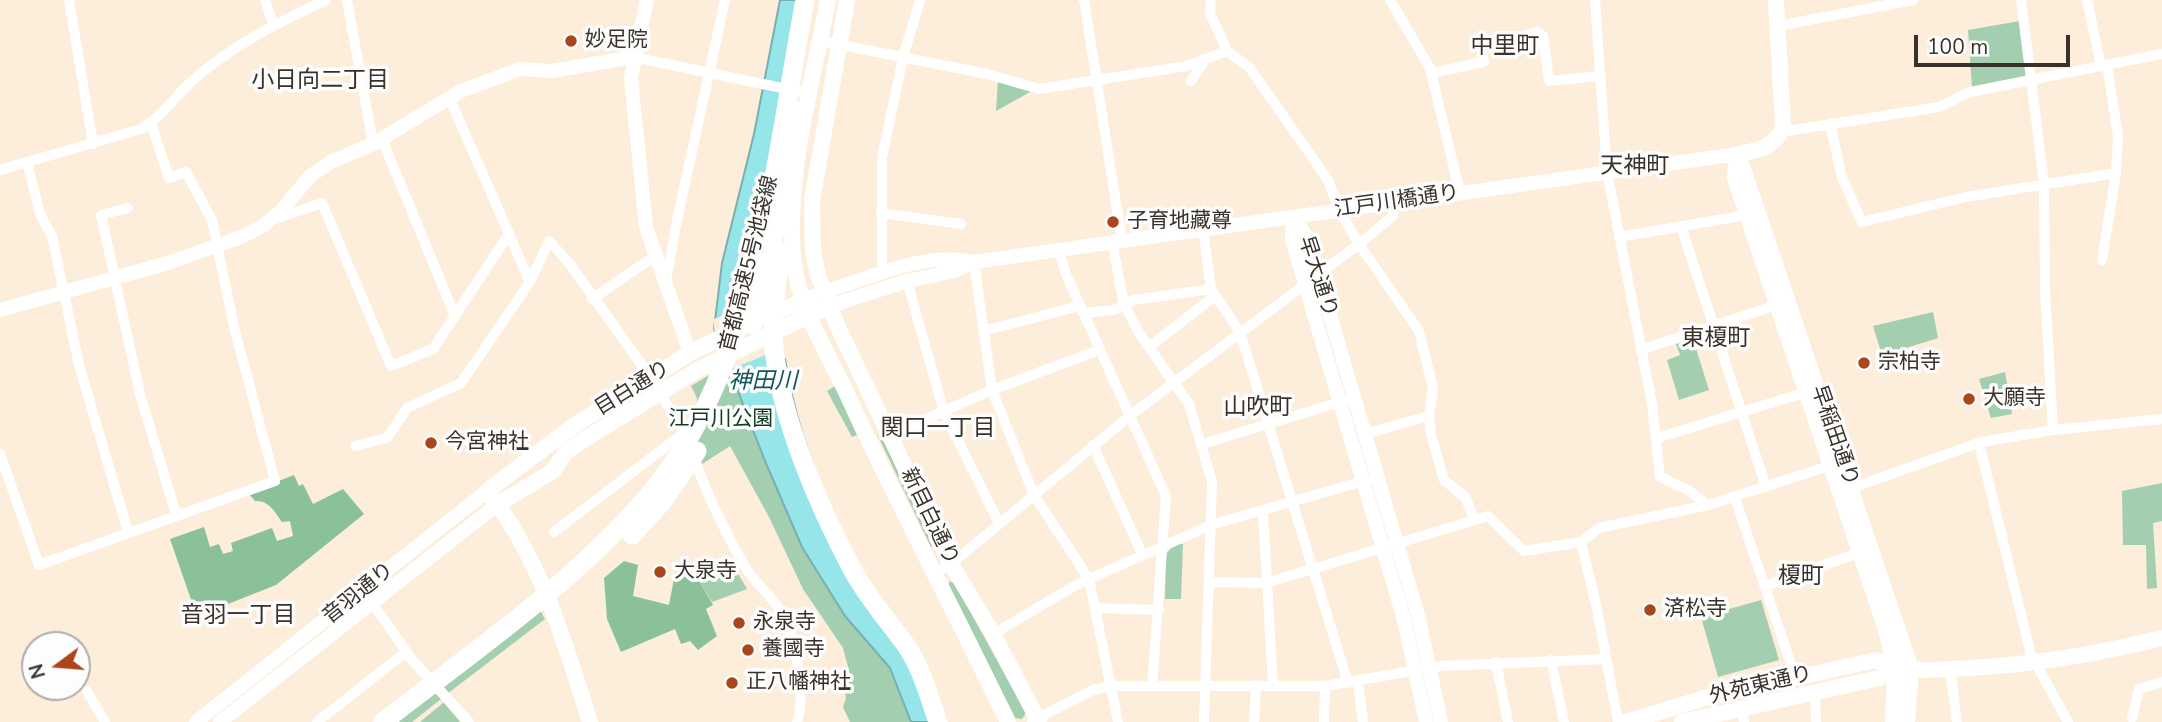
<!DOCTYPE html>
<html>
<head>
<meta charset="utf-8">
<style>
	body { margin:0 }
	#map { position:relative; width:2162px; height:722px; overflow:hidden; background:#fdeddb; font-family:"Nunito Sans",sans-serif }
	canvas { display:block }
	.north { position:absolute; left:21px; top:631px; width:70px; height:70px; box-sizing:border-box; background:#fdfdfd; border:2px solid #aeaca9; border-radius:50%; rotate:254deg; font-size:19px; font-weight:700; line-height:28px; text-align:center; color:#38322b }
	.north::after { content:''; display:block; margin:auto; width:24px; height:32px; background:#ab451b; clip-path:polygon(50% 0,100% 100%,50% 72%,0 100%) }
	.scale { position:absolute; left:1914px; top:35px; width:156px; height:32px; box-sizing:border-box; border:4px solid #38322b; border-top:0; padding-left:9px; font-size:21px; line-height:24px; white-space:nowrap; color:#38322b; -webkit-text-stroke:5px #fdfdfd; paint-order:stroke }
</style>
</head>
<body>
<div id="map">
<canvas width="2162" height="722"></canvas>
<div class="north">N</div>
<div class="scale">100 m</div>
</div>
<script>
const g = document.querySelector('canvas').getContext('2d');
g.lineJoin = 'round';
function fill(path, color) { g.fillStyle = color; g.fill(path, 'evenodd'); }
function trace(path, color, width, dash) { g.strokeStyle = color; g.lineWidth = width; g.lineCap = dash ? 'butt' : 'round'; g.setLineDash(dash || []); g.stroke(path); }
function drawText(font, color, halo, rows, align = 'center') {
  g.font = font + ' "Nunito Sans","Noto Sans JP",sans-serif'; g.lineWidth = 7; g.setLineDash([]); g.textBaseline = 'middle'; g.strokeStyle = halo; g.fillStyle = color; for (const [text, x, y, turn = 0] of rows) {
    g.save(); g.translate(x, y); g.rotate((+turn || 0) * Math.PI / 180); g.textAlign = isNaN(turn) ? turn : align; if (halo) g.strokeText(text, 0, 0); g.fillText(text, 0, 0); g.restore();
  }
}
const green = new Path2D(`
	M2020 21 2026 78 1972 87 1968 30Z
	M998 80 1030 87V92L996 111Z
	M1933 312 1938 338 1890 353 1888 349 1881 352 1873 326Z
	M1693 339 1709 390 1679 400 1667 360 1680 355 1676 344Z
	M729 363 765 461 802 547 845 616 890 668 911 722H850L843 707 846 698 842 681 851 678 843 648 803 589 769 517 730 446 702 464 695 444 697 398 691 386Z
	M2005 372 2012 414 1991 418 1979 379Z
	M835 386 857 435 852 437 827 391Z
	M881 435 934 545 931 547 878 436Z
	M2162 483V521L2153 523 2157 588 2147 589 2146 545H2123L2122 491Z
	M1175 544H1183L1181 599H1165L1166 554Z
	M730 560 747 589 712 602 697 577Z
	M950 581 955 584 1026 713 1022 719 1015 718 1012 712 948 586Z
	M533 597 545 619 447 694 433 676Z
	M1761 600 1779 660 1718 677 1701 617Z
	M424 683 441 699 412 722H375Z
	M444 703 460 722H420L443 703Z`);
const forest = new Path2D(`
	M294 475 299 486 303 484 313 504 343 489 364 514 276 585 205 613 195 611 170 539 204 527 210 547 219 544 223 554 233 551 231 543 272 528 277 541 293 536 290 521 282 522C275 512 269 500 255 501L248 493Z
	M730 560 697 577 713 605 706 609 717 636 698 650 690 641 681 644 675 629 621 652 607 619 604 578 624 561 638 565 633 596 669 605 674 579Z`);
const water = new Path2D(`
	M780 0H811L777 184 769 350 785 359C805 491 882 606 944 722H911L890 668 845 616 802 547 765 461 714 329 722 263 754 134Z`);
const pier = new Path2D(`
	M762 300 773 352 731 369 714 329V319Z`);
const street = new Path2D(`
	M69 0 93 144
	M265 0 273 24
	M347 0 373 144
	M1084 0 1122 241
	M1390 0 1430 68 1460 193
	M1595 0 1607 172 1652 404 1660 477 1688 490 1708 505
	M2021 0 2044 183 2045 291 2053 430
	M2087 0 2101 66
	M1778 26 1913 0
	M821 41 987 74 1039 89 1187 66 1227 51
	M633 57 811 94
	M1431 73 1484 62 1482 51 1486 46 1537 32 1543 36 1549 81 1600 76
	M1191 81 1203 63
	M1830 124 1842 178 1862 222 1966 197 2116 173
	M1781 132 1939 107 1970 92 2162 54
	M382 139 455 316
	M27 162 40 214 52 236 79 365 128 532
	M0 170 141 129C162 117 175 96 192 81 231 46 279 22 326 0
	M1394 202 1393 216 1359 244 1419 331 1433 388 1429 416 1431 434 1444 480 1465 497 1475 520
	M128 208 101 215 140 394 176 514
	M881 213 961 224
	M275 219 322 203 391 366 433 349 509 234
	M1681 226 1766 487
	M1203 229 1211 289 1240 332 1348 683
	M1619 237 1747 215
	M1112 242 1124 304 1139 333 1189 404 1212 482 1204 722
	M1059 250 1065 272 1166 496 1152 687
	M2102 260 2116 173 2118 136 2107 65
	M974 262 992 390 1034 495 1089 579 1118 722
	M882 273V158L903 57 920 0
	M907 281 944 412 999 523
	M530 282 549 241 570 264 651 378 688 440
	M666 282 676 225 725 0
	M592 299 655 256
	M1083 313 1114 310 1134 300 1211 289
	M983 331 1080 306
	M1149 347 1215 296
	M1640 350 1777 305
	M1365 434 1429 416
	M890 435 992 390 1099 350
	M1657 438 1807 392
	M1979 443 2031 655 2068 722
	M1202 444 1347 400
	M1093 445 1142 554
	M355 446 387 438 407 408 461 383 530 282 450 99
	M0 454 39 565 275 481 234 327 212 220 186 172 169 178 151 123
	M693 455C707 495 724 530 745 567 756 585 775 598 784 617 796 641 806 697 797 722
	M1852 488 1981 442 2053 430 2162 419
	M1735 498 1796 679
	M1263 512 1273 684
	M554 532 685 432
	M1581 542 1597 609 1618 722
	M932 575 951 564 1131 415 1359 244 1339 210 1328 180 1249 67 1227 51 1210 13 1211 0
	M1209 582 1266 583 1488 516 1524 551 1581 542 1599 528 1708 505 1832 465
	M1765 586 1861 552
	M364 591 413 661 469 722
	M1095 608 1159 610
	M993 634 1078 584 1211 525 1377 477
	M1551 660 1564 722
	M1496 662 1508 722
	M1950 669 1957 722
	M1358 683 1363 722
	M87 691 105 722
	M1815 693 1816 722
	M1742 708 1744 722
	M2132 718 2139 689 2162 682
	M1032 721 1093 690 1111 686H1325L1441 666 1606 659
	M317 722 406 652
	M1254 722 1256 685
	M1324 722 1325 686`);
const secondary = new Path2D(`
	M647 0 631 78 646 227 690 353
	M1293 217 1307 237 1418 615 1441 722
	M1293 217 1292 240 1404 620 1426 722
	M825 292C870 277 926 251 974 262
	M830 306 907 281 955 271 974 262 1738 154
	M0 310 168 263 241 237 263 226 282 210 310 176 331 162 373 144 461 91 520 69 552 71 633 57
	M196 722 487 491
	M220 722 498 504`);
const primary = new Path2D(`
	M828 0C813 79 786 176 793 256 797 304 827 352 847 394 898 505 955 612 1008 722
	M847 0 812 200 813 251 818 275 837 325 951 564 993 634 1039 722
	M1738 154 1911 669 1907 722
	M1738 154C1756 151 1777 147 1783 126L1776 0
	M1737 156 1735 178 1887 633 1895 669 1893 722
	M765 317 813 297
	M498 504 553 471 566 452 585 439 699 369 821 310
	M590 722C565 643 540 556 487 491L575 425 690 353 742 327
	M1626 722 1705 698 1876 660C1906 673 1938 670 1971 668 2037 664 2098 654 2162 638
	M1682 722 1879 678 1895 669`);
const highway = new Path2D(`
	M780 252C778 284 771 316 774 348 781 419 819 507 852 569 867 597 887 619 905 644 921 666 929 696 938 722
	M753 325 781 206 798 111
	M632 535 662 502 697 451
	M383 722C474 651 574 583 649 495 757 369 775 159 805 0`);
const markers = [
	[571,41,7,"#ab451b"],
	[1113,222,7,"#ab451b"],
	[1864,363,7,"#ab451b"],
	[1969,399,7,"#ab451b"],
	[431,443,7,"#ab451b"],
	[660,572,7,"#ab451b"],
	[1650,610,7,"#ab451b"],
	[739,623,7,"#ab451b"],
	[748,650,7,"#ab451b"],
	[732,683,7,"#ab451b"]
];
const poiNames = [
	["妙足院",585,41],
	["子育地藏尊",1127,222],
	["宗柏寺",1878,363],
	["大願寺",1983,399],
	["今宮神社",445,443],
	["大泉寺",674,572],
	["済松寺",1664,610],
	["永泉寺",753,623],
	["養國寺",762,650],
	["正八幡神社",746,683]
];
const streetNames = [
	["江戸川橋通り",1397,202,-8],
	["首都高速5号池袋線",750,264,-76],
	["早大通り",1317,277,72],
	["目白通り",633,389,-32],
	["早稲田通り",1834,436,71],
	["新目白通り",929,517,64],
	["音羽通り",359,594,-39],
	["外苑東通り",1761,686,-13]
];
const parkNames = [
	["江戸川公園",721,420]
];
const neighbourhoodNames = [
	["中里町",1505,47],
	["小日向二丁目",320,81],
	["天神町",1635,167],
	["東榎町",1716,339],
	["山吹町",1258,408],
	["関口一丁目",938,429],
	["榎町",1801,577],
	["音羽一丁目",238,616]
];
const waterNames = [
	["神田川",763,382]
];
fill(green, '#a3ceaf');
fill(forest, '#8ac09a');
fill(water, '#95e5e9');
trace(water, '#79afb0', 2);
fill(pier, '#fdeddb');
trace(street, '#fff', 10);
trace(secondary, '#fff', 14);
trace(primary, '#fff', 16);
trace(highway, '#fff', 19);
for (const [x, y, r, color] of markers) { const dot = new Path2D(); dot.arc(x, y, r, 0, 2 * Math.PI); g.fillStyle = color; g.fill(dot); trace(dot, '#fdfdfd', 2.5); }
drawText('21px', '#38322b', '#fdfdfd', poiNames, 'left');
drawText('21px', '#38322b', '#fdfdfd', streetNames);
drawText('21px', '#113b22', '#fdfdfd', parkNames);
drawText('23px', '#38322b', '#fdfdfd', neighbourhoodNames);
drawText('italic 23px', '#105659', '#fdfdfd', waterNames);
</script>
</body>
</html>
